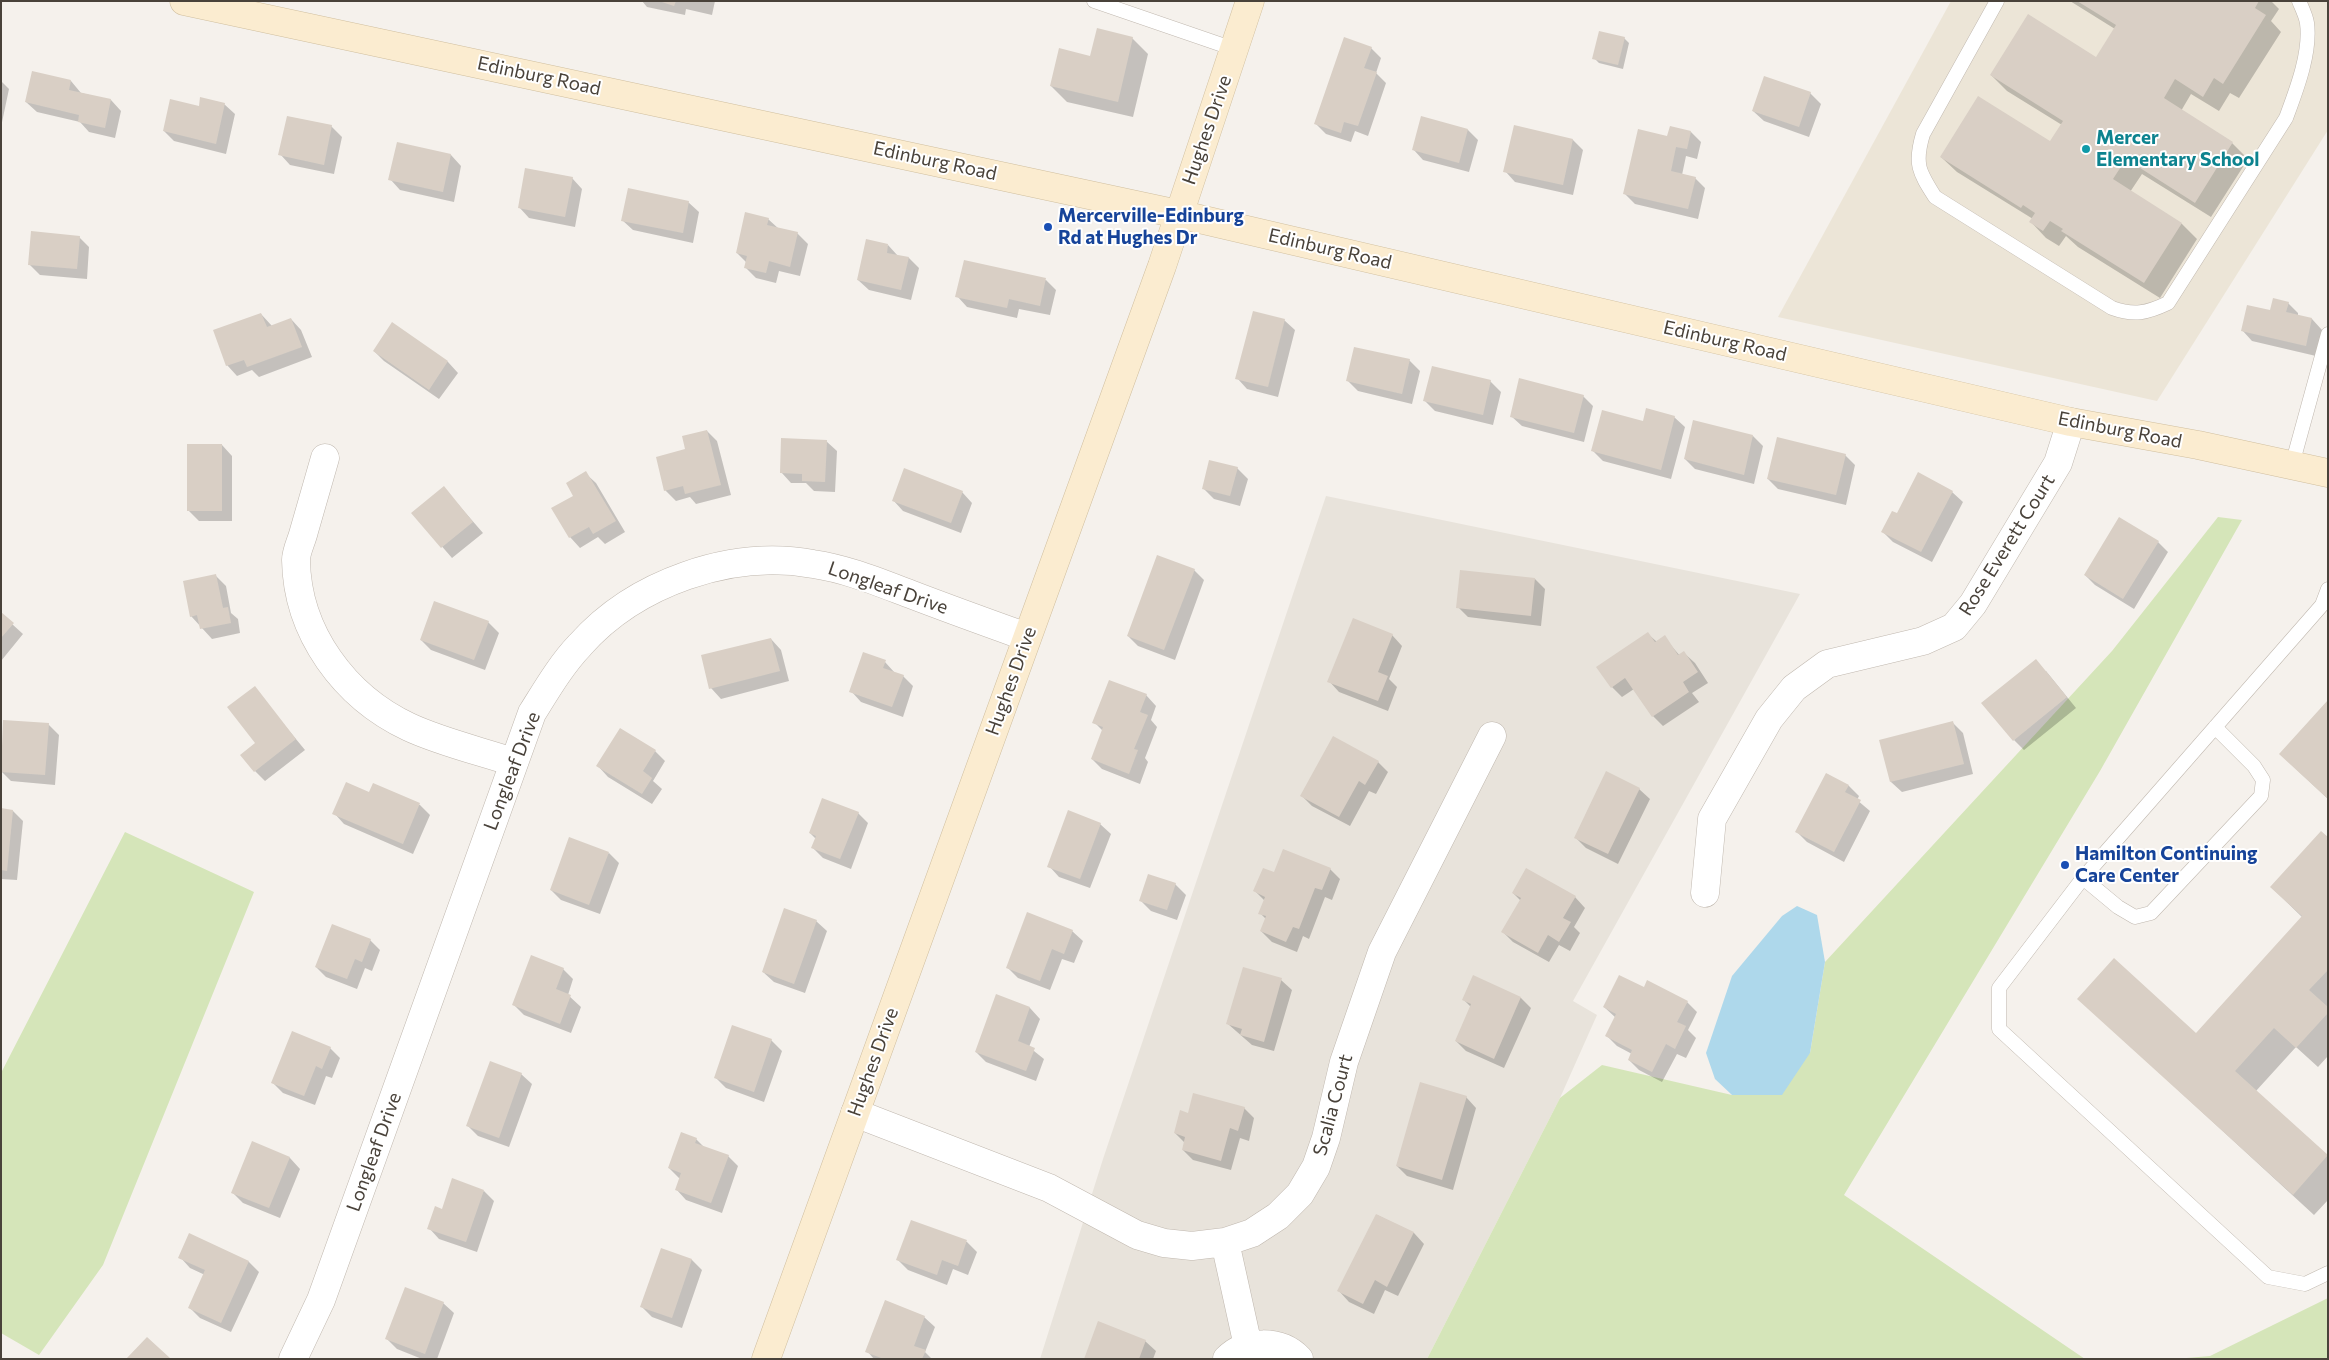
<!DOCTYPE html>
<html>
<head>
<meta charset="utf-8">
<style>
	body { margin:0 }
	#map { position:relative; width:2329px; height:1360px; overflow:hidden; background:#f5f1ec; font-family:Commissioner,sans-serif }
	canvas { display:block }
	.frame { position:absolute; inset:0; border:2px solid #49423a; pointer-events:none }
</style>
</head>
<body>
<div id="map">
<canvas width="2329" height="1360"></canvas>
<div class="frame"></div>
</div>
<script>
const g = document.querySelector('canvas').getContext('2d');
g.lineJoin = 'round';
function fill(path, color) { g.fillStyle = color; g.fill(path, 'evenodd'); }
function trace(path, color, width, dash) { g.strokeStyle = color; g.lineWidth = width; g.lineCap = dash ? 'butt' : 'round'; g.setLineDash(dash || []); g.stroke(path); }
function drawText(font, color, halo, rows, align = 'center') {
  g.font = font + ' Commissioner,sans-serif'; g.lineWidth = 4; g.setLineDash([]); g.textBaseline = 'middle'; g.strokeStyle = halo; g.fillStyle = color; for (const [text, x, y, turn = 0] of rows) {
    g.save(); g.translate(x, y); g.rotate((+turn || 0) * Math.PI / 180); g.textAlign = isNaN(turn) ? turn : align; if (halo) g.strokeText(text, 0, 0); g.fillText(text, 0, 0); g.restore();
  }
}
const residential = new Path2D(`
	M1326 496 1800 594 1573 1001 1597 1015 1560 1098 1427 1359H1040L1103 1159Z`);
const education = new Path2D(`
	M1951 1H2328V130L2157 401 1778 317Z`);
const green = new Path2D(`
	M2218 517 2242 520 2100 771 1844 1195 2085 1359H1427L1560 1098 1602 1065 1732 1095 1810 1053 1825 962 2112 651Z
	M125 832 254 892 103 1265 39 1355 1 1333V1073Z
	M2328 1298V1359H2175L2210 1356Z`);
const water = new Path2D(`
	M1797 906 1817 915 1825 962 1810 1053 1782 1095H1732L1715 1079 1706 1053 1732 976 1782 916Z`);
const shadow = new Path2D(`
	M642 1H715L712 15 686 9 685 15 647 7Z
	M2070 1H2271L2279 9 2271 21 2281 32 2239 98 2230 93 2219 111 2191 94 2181 111 2232 143 2248 159 2211 217 2142 174 2130 192 2182 224 2197 239 2160 298 2078 247 2066 236 2059 246 2046 238 2031 222 2033 219 1957 172 1941 157 2051 143 2062 125 2007 91 1991 75 2097 59 2115 29Z
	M1132 38 1148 54 1133 117 1067 102 1051 86 1091 57Z
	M1624 38 1629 43 1623 69 1599 63 1594 58Z
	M1371 48 1381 58 1376 73 1386 83 1368 136 1355 131 1351 142 1326 134 1315 123Z
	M33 72 71 81 81 93 111 100 121 111 115 138 89 132 80 122 37 112 26 102Z
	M1 81 9 89 1 127Z
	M1810 93 1821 104 1809 137 1764 121 1753 111Z
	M224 104 235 114 226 154 174 141 164 131 199 108Z
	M1422 117 1468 130 1478 140 1469 172 1423 160 1413 149Z
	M331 126 342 137 334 174 290 165 280 154Z
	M1515 127 1573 140 1583 150 1573 195 1515 182 1505 171Z
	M1691 132 1701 142 1697 159 1686 156 1682 175 1695 178 1705 188 1698 219 1635 204 1625 194 1668 137Z
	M398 144 451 155 461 166 454 202 400 190 390 179Z
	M572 178 582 189 575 227 529 218 519 207Z
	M688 202 699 212 693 243 633 230 622 220Z
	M768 219 779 229 797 233 808 244 800 276 779 271 776 283 756 278 746 268 747 263 737 253Z
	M79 237 89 247 87 279 40 275 29 264Z
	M888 245 898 256 909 258 919 268 911 300 869 290 858 280Z
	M1046 280 1056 290 1050 315 1019 309 1017 318 967 307 957 296Z
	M2288 303 2298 313V316L2312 319 2322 330 2316 356 2252 341 2242 330Z
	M261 314 272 326 291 319 301 330 312 357 259 377 252 370 237 376 227 365Z
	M1284 320 1295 330 1278 397 1247 389 1237 378Z
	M393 324 448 362 458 373 439 399 384 361 374 351Z
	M1409 360 1420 371 1412 404 1358 391 1348 381Z
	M1490 381 1501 392 1493 425 1435 411 1425 401Z
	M1583 396 1593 406 1584 442 1522 426 1511 416Z
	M1674 417 1685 427 1671 479 1603 461 1593 451 1643 423Z
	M707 431 717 441 731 495 696 504 690 497 676 501 665 490 687 450Z
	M1753 436 1763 446 1754 484 1695 469 1685 459Z
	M826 441 837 451 835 492 814 491 806 483H791L781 472Z
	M222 445 232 456V521H199L188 510Z
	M1845 455 1855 465 1846 505 1778 489 1768 479Z
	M1237 468 1248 479 1240 506 1214 499 1203 488Z
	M585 473 596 483 625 532 605 544 598 537 580 548 570 537 575 496Z
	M444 488 483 533 452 558 413 513Z
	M962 492 972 503 961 533 903 511 893 500Z
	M1952 492 1963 502 1932 562 1893 542 1883 532 1898 515Z
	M2158 542 2168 552 2134 609 2095 585 2085 575Z
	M1194 570 1204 580 1175 660 1138 646 1128 636Z
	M215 575 226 586 231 613 238 619 240 633 212 639 191 616Z
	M1535 579 1545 589 1541 626 1468 617 1458 607Z
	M1 614 23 634 1 661Z
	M488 622 499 633 485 670 431 650 421 640Z
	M1648 634 1657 642 1664 637 1680 656 1684 653 1695 663 1708 683 1692 693 1699 702 1663 726 1653 716 1634 689 1622 697 1612 687Z
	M1392 635 1402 646 1389 679 1397 687 1388 711 1339 692 1329 681Z
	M771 639 781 650 789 681 721 699 711 688Z
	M885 662 895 673 903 676 913 686 903 717 861 702 851 691Z
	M2046 671 2076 708 2024 750 2014 740Z
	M254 688 305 750 265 781 255 771 257 743Z
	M1146 695 1156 706 1151 720 1157 727 1145 758 1148 762 1140 784 1102 769 1092 759 1103 731 1094 722Z
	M2328 702V799L2280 754Z
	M1953 723 1963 733 1973 774 1902 792 1891 782 1881 741Z
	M48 724 59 735 55 785 11 781 1 771Z
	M655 751 665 761 653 781 662 789 652 804 608 777 598 766Z
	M1378 762 1388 772 1376 794 1369 791 1350 826 1312 806 1302 796Z
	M1827 774 1849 786 1859 796 1857 800 1870 811 1844 862 1807 842 1797 832Z
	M374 785 420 805 430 815 413 854 344 824 334 813 370 793Z
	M1639 789 1650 799 1618 864 1586 848 1575 837Z
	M1 809 13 811 23 821 17 880 1 879Z
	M858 813 868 823 851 869 823 858 813 848 816 839 810 833Z
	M1100 824 1111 834 1090 888 1059 877 1049 866Z
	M2328 839V1056L2318 1067 2296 1047 2256 1091 2328 1157V1200L2314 1215 2079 999 2196 1035 2302 917 2271 887Z
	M609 853 619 863 600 914 561 900 551 890Z
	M1330 869 1340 879 1332 900 1325 897 1309 939 1303 936 1297 952 1272 942 1261 931 1266 919 1260 913 1265 901 1255 891 1274 874Z
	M1175 884 1186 895 1177 920 1151 911 1141 901Z
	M1513 893 1575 897 1585 908 1574 927 1580 933 1570 951 1559 945 1549 962 1513 942 1503 932 1521 901Z
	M816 921 827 931 805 993 774 982 763 972Z
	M1072 931 1083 941 1074 963 1062 959 1050 990 1018 978 1007 967Z
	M370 940 380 950 372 971 365 968 357 989 326 977 316 967Z
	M563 969 573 979 568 995 581 1007 571 1033 524 1015 514 1005Z
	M1474 977 1521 998 1531 1008 1504 1068 1466 1051 1456 1041 1471 1007 1464 1000Z
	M1281 980 1292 990 1274 1051 1252 1045 1228 1024Z
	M1644 989 1687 1002 1697 1012 1688 1030 1696 1038 1686 1058 1677 1054 1662 1082 1639 1070 1629 1060 1632 1054 1617 1046 1607 1036 1616 1018 1604 1007Z
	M997 996 1030 1008 1040 1019 1029 1047 1044 1059 1036 1081 986 1062 976 1052Z
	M771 1040 782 1051 764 1102 726 1088 716 1078Z
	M330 1048 340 1058 332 1078 326 1076 315 1105 283 1093 273 1083Z
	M521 1074 532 1084 509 1147 478 1136 468 1126Z
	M1466 1097 1476 1108 1453 1190 1407 1176 1397 1166Z
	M1244 1108 1254 1118 1249 1141 1240 1138 1231 1170 1193 1160 1183 1150 1185 1143 1175 1133 1189 1114Z
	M696 1139 705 1148 728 1156 738 1166 722 1213 686 1200 676 1189 680 1179 669 1168Z
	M253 1143 290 1158 300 1169 280 1218 243 1203 232 1192Z
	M484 1191 494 1201 477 1252 439 1239 429 1228 442 1210Z
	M1377 1215 1414 1233 1424 1244 1398 1296 1385 1290 1374 1314 1349 1302 1339 1291Z
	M912 1221 967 1242 977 1252 968 1275 953 1269 947 1285 908 1270 898 1260Z
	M190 1235 249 1262 259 1272 231 1332 200 1318 190 1308 205 1275 190 1268 180 1257Z
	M662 1249 692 1260 702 1270 682 1328 652 1317 642 1307Z
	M443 1303 454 1313 437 1359H422L397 1349 387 1339Z
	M924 1317 935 1327 925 1352 932 1359H874L867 1351Z
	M1145 1341 1156 1351 1153 1359H1085Z`);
const building = new Path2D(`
	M659 1H676L674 6Z
	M2077 1H2259L2255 8 2266 15 2223 84 2214 78 2203 97 2175 79 2164 98 2233 142 2195 203 2126 159 2113 179 2182 223 2144 283 2061 231 2063 229 2050 221 2043 231 2029 222 2035 213 2023 205 2021 208 1940 157 1978 96 2050 141 2063 121 1990 75 2028 14 2096 57 2116 25Z
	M1097 28 1133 37 1118 102 1050 86 1059 48 1090 56Z
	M1599 31 1625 37 1618 65 1592 59Z
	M1344 37 1372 47 1364 68 1377 72 1358 126 1344 122 1341 133 1314 124Z
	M32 71 71 80 69 90 111 99 105 128 78 122 79 115 25 102Z
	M1764 76 1811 92 1799 127 1752 111Z
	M200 97 225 103 216 144 163 131 170 99 199 106Z
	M287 116 332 125 324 165 278 155Z
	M1421 116 1468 129 1459 163 1412 150Z
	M1514 125 1573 139 1563 185 1503 172Z
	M1670 126 1691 131 1687 149 1676 147 1671 171 1696 177 1688 209 1623 194 1638 129 1667 136Z
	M397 142 451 154 443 192 388 180Z
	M525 168 573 177 565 217 518 208Z
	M628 188 689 201 683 233 621 221Z
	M745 212 769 218 767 225 798 232 790 267 769 261 766 273 744 268 747 256 736 253Z
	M31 231 80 236 77 269 28 265Z
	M866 239 888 244 887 253 909 257 901 290 857 280Z
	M964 260 1046 278 1040 306 1009 299 1007 308 955 297Z
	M2273 298 2289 302 2286 312 2312 318 2306 346 2241 331 2247 305 2270 310Z
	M1253 311 1285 319 1268 387 1235 379Z
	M261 313 267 327 291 318 302 347 247 367 244 360 226 366 213 330Z
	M392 322 448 361 429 390 373 351Z
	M1354 347 1410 359 1402 394 1346 381Z
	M1432 366 1491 380 1483 415 1423 401Z
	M1519 378 1584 395 1574 433 1510 417Z
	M1646 408 1675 416 1661 470 1591 451 1602 410 1643 421Z
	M1693 420 1753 435 1744 475 1684 459Z
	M707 430 721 485 685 494 683 486 664 491 656 457 685 449 682 436Z
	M1777 437 1846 454 1836 495 1767 479Z
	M781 438 827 440 825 482 802 481V474L780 473Z
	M187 444H222V511H187Z
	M1209 460 1238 467 1230 496 1202 489Z
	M904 468 963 491 951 523 892 501Z
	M586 471 616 521 593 534 589 527 569 538 551 508 573 496 566 483Z
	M1918 472 1953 491 1921 552 1881 532 1892 511 1897 513Z
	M444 486 473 522 441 548 411 513Z
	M2119 517 2159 541 2123 599 2084 575Z
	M1157 555 1195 569 1164 650 1127 636Z
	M1460 570 1535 578 1531 616 1456 608Z
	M216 574 223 608 228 607 231 623 200 629 197 615 190 617 183 581Z
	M434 601 489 621 474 660 420 640Z
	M1 612 14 623 1 638Z
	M1353 618 1393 634 1378 672 1388 676 1378 701 1327 682Z
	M1648 632 1655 642 1665 635 1678 655 1684 651 1698 672 1683 682 1689 692 1652 717 1625 678 1611 688 1596 667Z
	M771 638 780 671 709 689 701 655Z
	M863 652 886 660 883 668 904 675 892 707 849 692Z
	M2036 659 2067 697 2013 741 1981 703Z
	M1109 680 1147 694 1140 712 1148 715 1134 749 1138 750 1129 774 1091 759 1103 727 1092 723Z
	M255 686 296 739 254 772 240 755 255 743 227 707Z
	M2328 700V799L2279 754Z
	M3 720 49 723 45 775 1 772Z
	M1953 721 1964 764 1890 782 1879 740Z
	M620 728 656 750 643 771 652 778 642 794 596 766Z
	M1333 736 1379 761 1365 785 1359 781 1339 817 1300 796Z
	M1606 771 1640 788 1608 854 1574 838Z
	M1826 773 1849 785 1845 792 1861 800 1834 852 1795 832Z
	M346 782 369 792 373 783 420 803 403 844 332 814Z
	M822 798 859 812 840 859 811 848 816 836 809 833Z
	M1 808 13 810 7 871 1 870Z
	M1068 810 1101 823 1080 879 1047 867Z
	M2321 831 2328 837V970L2309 990 2328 1007V1013L2296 1048 2274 1028 2235 1071 2328 1155 2293 1195 2077 999 2114 958 2196 1033 2302 916 2270 887Z
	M569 837 609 852 589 905 550 890Z
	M1283 849 1331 868 1322 890 1315 888 1299 929 1293 927 1286 942 1260 931 1266 916 1258 914 1265 897 1253 891 1263 868 1274 872Z
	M1526 868 1576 896 1563 918 1571 922 1559 942 1548 935 1538 953 1501 932 1521 898 1512 893Z
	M1148 874 1176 883 1167 910 1139 901Z
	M784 908 817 920 794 984 762 972Z
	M1027 912 1073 930 1064 954 1052 949 1040 981 1006 968Z
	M332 924 371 939 362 962 355 959 347 979 315 967Z
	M531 955 564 968 556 989 571 995 560 1024 512 1005Z
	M1243 967 1282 978 1264 1042 1240 1035 1242 1029 1226 1024Z
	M1473 975 1521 997 1494 1059 1455 1041 1471 1004 1462 1000Z
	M1619 975 1644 987 1647 980 1688 1001 1677 1022 1686 1026 1675 1049 1666 1044 1652 1072 1628 1060 1632 1050 1605 1036 1616 1014 1603 1007Z
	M996 994 1030 1007 1018 1041 1035 1048 1026 1071 975 1052Z
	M732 1025 772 1039 754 1092 714 1078Z
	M292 1031 331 1047 322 1069 316 1066 304 1096 271 1083Z
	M490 1061 522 1073 499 1138 466 1126Z
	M1420 1082 1467 1096 1442 1180 1396 1166Z
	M1193 1093 1245 1107 1238 1131 1230 1128 1221 1161 1182 1150 1185 1137 1174 1133 1180 1110 1188 1113Z
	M681 1132 697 1138 695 1143 729 1155 711 1203 675 1190 681 1173 668 1168Z
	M252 1141 290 1157 269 1208 231 1193Z
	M452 1178 484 1190 466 1242 427 1229 435 1206 442 1209Z
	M1376 1214 1414 1232 1387 1287 1375 1280 1363 1304 1337 1291Z
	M911 1220 967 1240 958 1266 942 1260 937 1275 896 1260Z
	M189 1233 249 1261 221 1323 188 1308 205 1270 178 1258Z
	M661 1248 692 1259 672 1318 640 1307Z
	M405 1287 444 1302 425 1354 385 1339Z
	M885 1300 925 1316 914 1346 926 1350 922 1359H884L865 1352Z
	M1098 1321 1146 1340 1139 1359H1084Z
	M147 1337 170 1358 169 1359H126Z`);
const lane = new Path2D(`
	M1094 1 1234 49
	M1997 1 1923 134C1914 164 1919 172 1935 197L2112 308C2134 316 2147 313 2168 303L2286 118C2296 91 2311 53 2307 23 2306 16 2302 8 2299 1
	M2292 465 2328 334
	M2328 589 2322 605 2083 878 1999 988V1029L2268 1277 2305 1284 2328 1273
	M2083 878 2118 907 2135 917 2151 913 2261 796 2263 780 2254 766 2215 727`);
const street = new Path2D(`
	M325 458C318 482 311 506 304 531 302 540 296 551 296 560 297 633 345 697 409 727 441 742 480 751 513 762
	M1705 893 1712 819 1769 719 1794 688 1827 664 1923 641 1954 627 1973 604 2058 463 2071 422
	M855 1113 1049 1188 1137 1235 1164 1243 1192 1246 1225 1242 1252 1233 1278 1216 1300 1194 1316 1167 1326 1138 1344 1062 1382 952 1492 736
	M1225 1242 1248 1346
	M293 1359 321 1300 532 713C547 689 561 665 580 645 635 583 731 549 813 564 847 569 878 582 910 594 949 609 988 623 1027 637
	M1227 1359C1245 1340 1280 1339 1299 1359`);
const secondary = new Path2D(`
	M184 1 1178 214 2071 422 2198 445 2328 473
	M766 1359 1162 266 1250 1`);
const markers = [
	[2086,149,5,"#0f9aa8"],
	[1048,227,5,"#1a4fb4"],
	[2065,865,5,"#1a4fb4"]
];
const streetNames = [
	["Edinburg Road",539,76,12],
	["Hughes Drive",1207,130,-71],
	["Edinburg Road",935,161,12],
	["Edinburg Road",1330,249,13],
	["Edinburg Road",1725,341,13],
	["Edinburg Road",2120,430,11],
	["Rose Everett Court",2007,545,-58],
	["Longleaf Drive",888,588,19],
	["Hughes Drive",1011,681,-70],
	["Longleaf Drive",512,771,-69],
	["Hughes Drive",873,1062,-70],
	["Scalia Court",1333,1105,-75],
	["Longleaf Drive",374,1152,-70]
];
const cultureNames = [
	["Mercer",2096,138],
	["Elementary School",2096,160]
];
const transitNames = [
	["Mercerville-Edinburg",1058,216],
	["Rd at Hughes Dr",1058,238],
	["Hamilton Continuing",2075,854],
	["Care Center",2075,876]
];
fill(residential, '#e8e3db');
fill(education, '#ece5d7');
fill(green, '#d5e5b9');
fill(water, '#aed8eb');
fill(shadow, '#0003');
fill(building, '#d9cfc5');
trace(lane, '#c0b8af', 15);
trace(street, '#c0b8af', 29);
trace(secondary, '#d0bf9f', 29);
trace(lane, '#fff', 14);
trace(street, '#fff', 28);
trace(secondary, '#fbecd0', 28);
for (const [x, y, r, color] of markers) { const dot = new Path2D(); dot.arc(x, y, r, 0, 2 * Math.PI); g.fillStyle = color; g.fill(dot); trace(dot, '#fff', 2); }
drawText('19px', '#49423a', '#fff', streetNames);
drawText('bold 19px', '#0d838f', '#fff', cultureNames, 'left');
drawText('bold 19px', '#164399', '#fff', transitNames, 'left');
</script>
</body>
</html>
